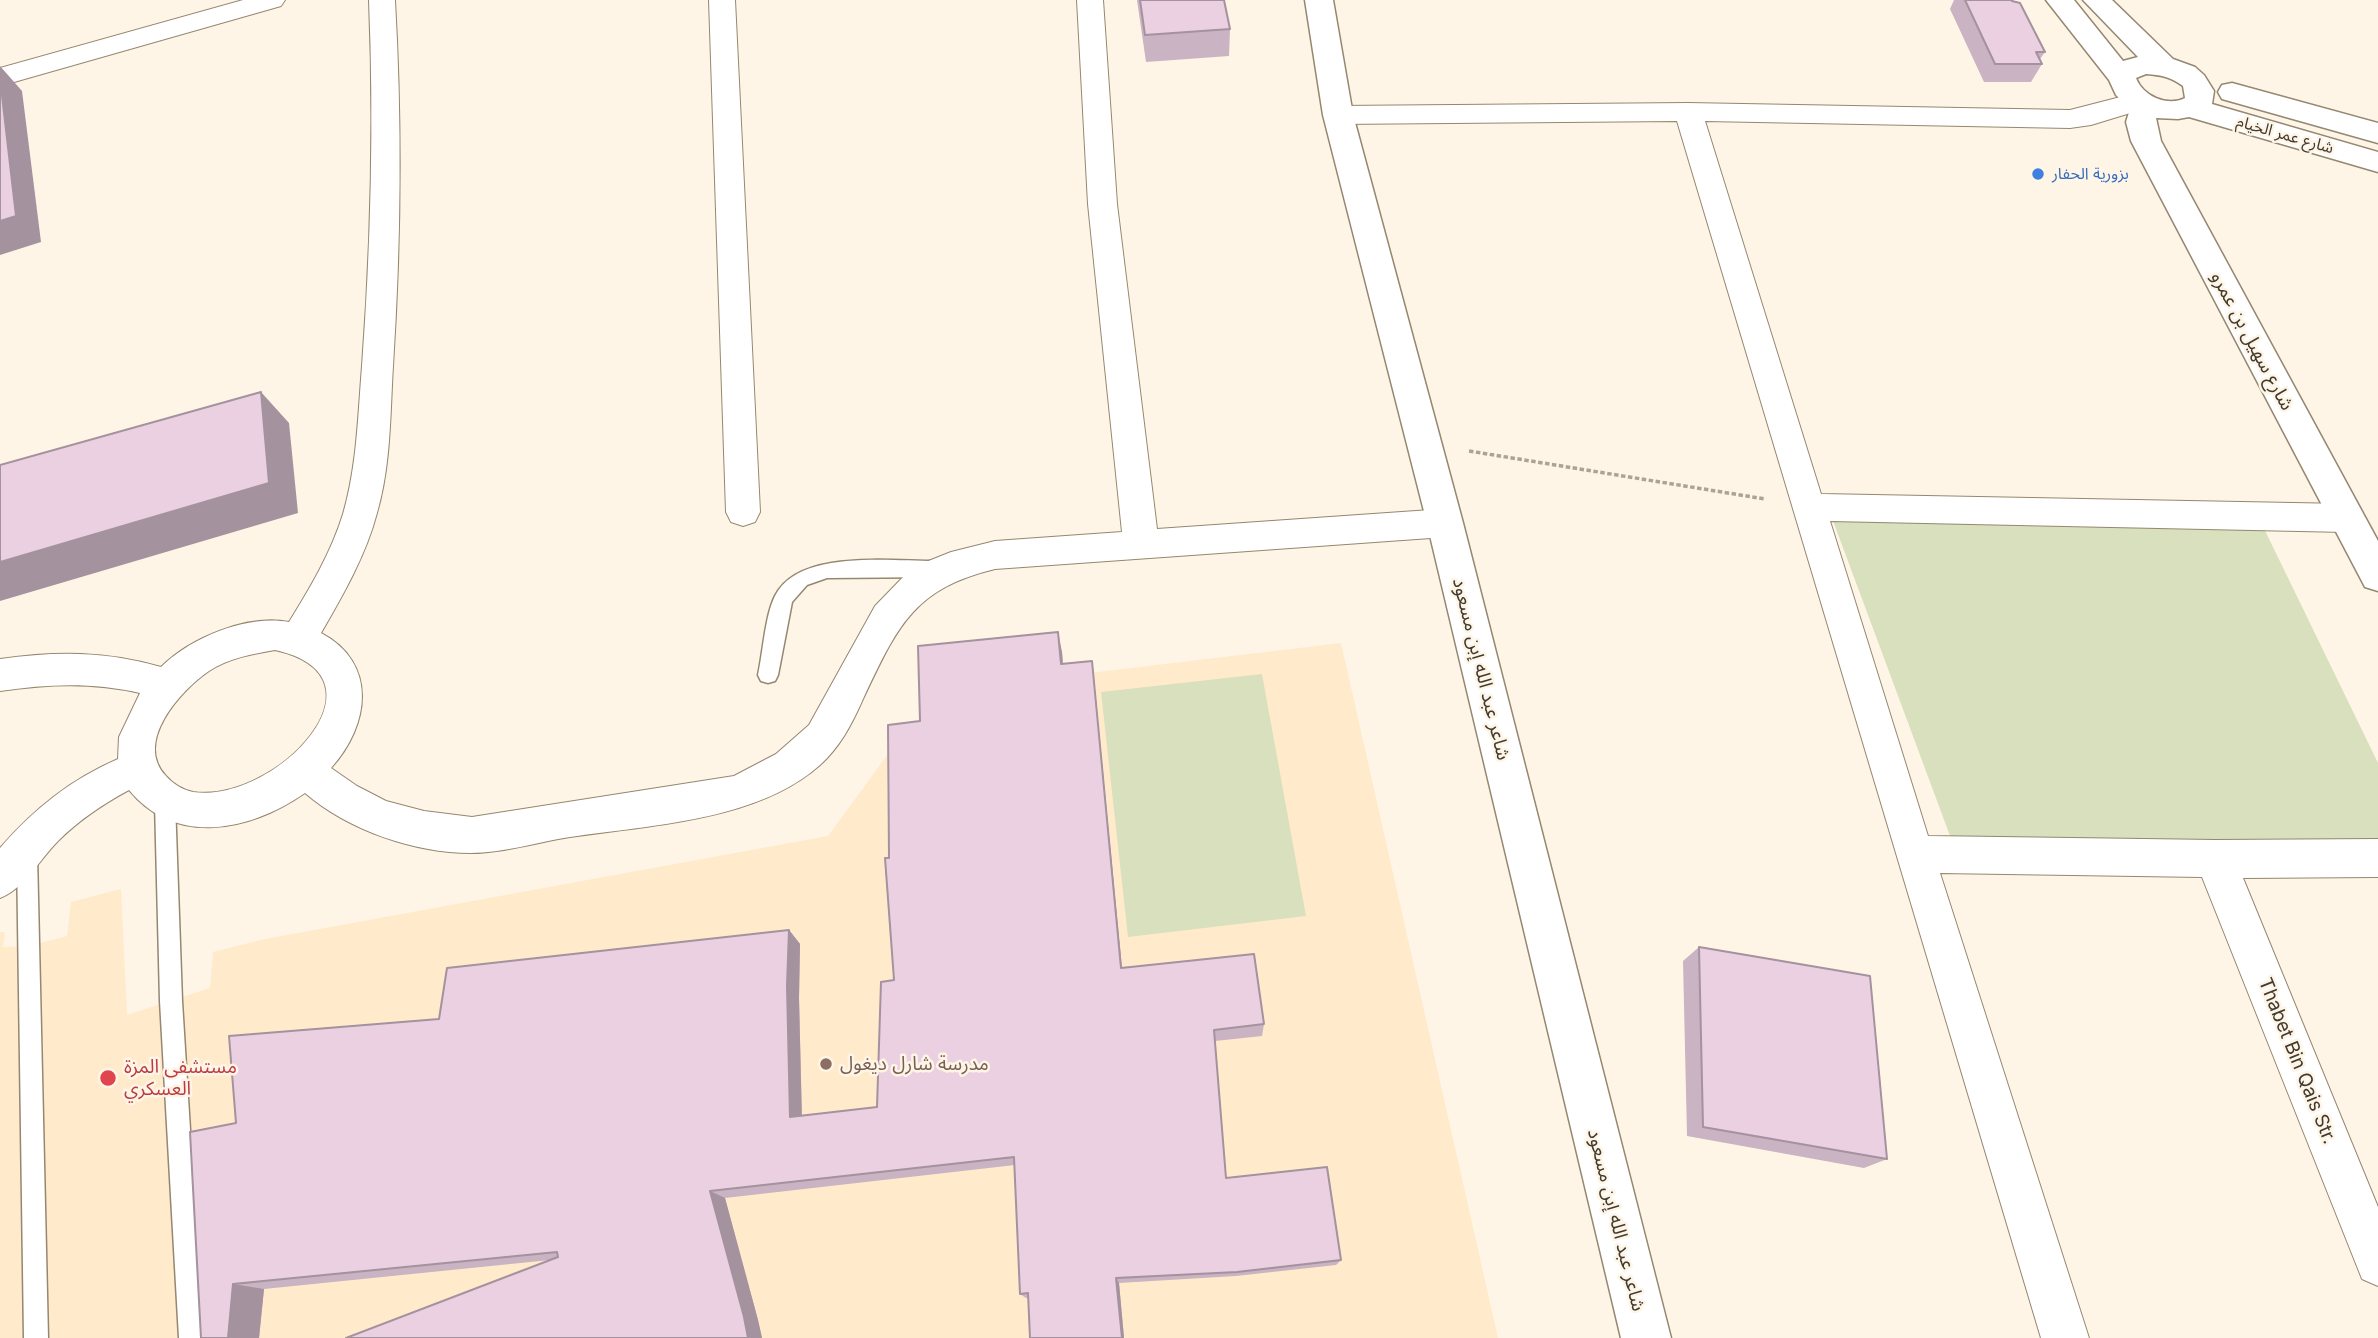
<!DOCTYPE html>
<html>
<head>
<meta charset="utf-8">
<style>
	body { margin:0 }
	canvas { display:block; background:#fef5e6 }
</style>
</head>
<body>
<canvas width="2378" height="1338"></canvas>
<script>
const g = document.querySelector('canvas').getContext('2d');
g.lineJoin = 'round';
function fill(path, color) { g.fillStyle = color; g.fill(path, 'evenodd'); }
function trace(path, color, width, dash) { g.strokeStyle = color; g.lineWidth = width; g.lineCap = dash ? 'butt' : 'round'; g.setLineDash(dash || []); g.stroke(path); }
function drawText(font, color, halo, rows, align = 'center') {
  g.font = font + ' Inter,"Noto Sans Arabic",sans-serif'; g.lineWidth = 5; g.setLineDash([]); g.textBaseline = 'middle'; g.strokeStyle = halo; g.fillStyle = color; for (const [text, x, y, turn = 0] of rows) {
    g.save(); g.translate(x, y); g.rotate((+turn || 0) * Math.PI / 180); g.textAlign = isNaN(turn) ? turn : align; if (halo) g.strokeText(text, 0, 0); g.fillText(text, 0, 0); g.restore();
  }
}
const built = new Path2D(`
	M1341 643 1498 1338H0V932H5L3 947 29 946 67 936 71 902 121 889 127 1015 210 988 213 952 265 939 828 836 896 743 927 739 925 666 1062 652 1064 676Z`);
const green = new Path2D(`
	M2254 508 2378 763V856L1956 852 1829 510Z
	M1262 674 1306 916 1128 937 1101 692Z`);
const path = new Path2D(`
	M1469 451 1765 499`);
const service = new Path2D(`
	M940 561 947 564 949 569 947 574 940 577 827 578 807 585 792 602 778 675 775 681 768 683 761 681 758 675C763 653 765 616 775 596 799 548 894 562 940 561Z
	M165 793 172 795 175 802 182 1001 203 1338H179L160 1001 155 802 158 795Z
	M27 844 34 847 37 854 48 1338H24L17 854 20 847Z`);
const minor = new Path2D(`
	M243 0H285L281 6 0 86V68Z
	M369 0H395C402 122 401 244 393 366 390 415 391 465 377 513 366 555 343 595 321 633 378 663 370 725 331 768L357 786 386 801 424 811 472 817 734 776 776 754 809 725 875 606 906 574 926 562 951 552 995 541 1122 532 1088 204 1077 0H1103L1117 204 1157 529 1445 509 1457 513 1462 523 1457 533 1445 537 995 569C912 589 897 628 863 699 852 724 840 747 820 765 757 821 651 825 570 837 539 842 502 853 471 853 414 853 348 830 305 793 250 831 176 847 129 790 103 804 79 820 58 841 39 860 25 888 0 898V848C34 809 70 780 118 759L119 737 140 693C92 682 48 684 0 691V659C56 651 106 651 161 667 190 638 247 614 289 622 310 588 331 553 343 514 357 466 358 415 362 366 371 244 374 122 369 0ZM275 650C397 677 275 804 193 792 183 790 173 784 166 776 134 742 180 691 209 671 229 658 252 654 275 650Z
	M709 0H735L760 512 755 522 743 526 731 522 726 512Z
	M2140 92 2150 95 2154 101 2150 107 2091 125 2070 128 1705 121 1821 494 2346 504 2358 508 2363 518 2358 528 2346 532 1830 521 1928 836 2215 840 2378 839V877L2243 878 2378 1207V1286L2362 1279 2202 877 1940 873 2089 1338H2041L1677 121 1338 124 1328 121 1324 115 1328 109 1338 106 1688 103 2070 110Z`);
const tertiary = new Path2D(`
	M1305 0H1333L1353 115 1463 523 1671 1338H1621L1427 523 1323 115Z
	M2046 0H2074L2123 61 2138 57 2083 0H2112L2173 59 2195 67 2204 75 2214 91 2212 104 2378 152V172L2189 117 2178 119 2156 118 2161 141 2378 541V591L2365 587 2131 141 2126 122 2130 109 2116 95 2109 80ZM2146 74C2161 75 2171 77 2183 86L2185 98C2167 107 2143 96 2136 78Z
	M2232 83 2378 123V143L2222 99 2218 92 2222 85Z`);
const wall = new Path2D(`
	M1137 0H1224L1230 29 1229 56 1146 62Z
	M1954 0H2012L2045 52 2040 59 2042 64 2031 82H1984L1950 9Z
	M1062 652 1063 664 1094 680 1122 967 1264 1024 1262 1036 1215 1041 1226 1178 1341 1260 1336 1265 1236 1276 1119 1283 1124 1338H1030L1028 1298H1026L1020 1294 1015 1165 725 1198 758 1320 762 1338H346L550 1260 264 1289 259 1338H201L236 1123 439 1019 789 930 800 944 799 998 802 1116 877 1107 894 980 889 858 920 721Z
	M1699 947 1887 1159 1864 1168 1687 1136 1683 961Z`);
const shadedWall = new Path2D(`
	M0 66 22 91 41 242 0 255Z
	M261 392 289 423 298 513 0 601V562Z
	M1058 632 1062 652 1064 683 1061 664Z
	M1092 661 1094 680 1123 981 1121 968Z
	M789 930 800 944 799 998 802 1126 790 1117 787 986Z
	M710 1191 725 1198 758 1320 762 1338H748Z
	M1116 1278 1119 1283 1124 1338H1122Z
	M233 1284 264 1289 259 1338H228Z`);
const building = new Path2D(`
	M1140 0H1224L1230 29 1145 35Z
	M1965 0H2012V1L2020 3 2045 52H2036L2042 64H1995Z
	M0 78 16 216 0 221Z
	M261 392 269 483 0 562V465Z
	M1058 632 1061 664 1092 661 1121 968 1254 954 1264 1024 1214 1030 1226 1178 1327 1167 1341 1260 1237 1272 1116 1278 1122 1338H1030L1028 1293 1020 1294 1014 1157 710 1191 744 1317 748 1338H346L558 1257 557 1252 233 1284 228 1338H201L190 1132 236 1123 229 1036 439 1019 447 968 789 930 787 986 790 1117 877 1107 881 982 894 980 885 858H889L888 725 920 721 918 646Z
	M1699 947 1870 976 1887 1159 1703 1127Z`);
const markers = [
	[2038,174,7,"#3f7fe0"],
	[826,1064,7,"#8d6e63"],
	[108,1078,9,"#e0444e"]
];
const farStreetnames = [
	["شارع عمر الخيام",2285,135,16]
];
const farShopnames = [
	["بزورية الحفار",2052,174]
];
const streetNames = [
	["شارع سهيل بن عمرو",2252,341,62],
	["شاعر عبد الله إبن مسعود",1481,669,76],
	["Thabet Bin Qais Str.",2297,1061,68],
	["شاعر عبد الله إبن مسعود",1616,1220,76]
];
const educationNames = [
	["مدرسة شارل ديغول",840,1064]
];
const healthNames = [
	["مستشفى المزة",124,1067],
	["العسكري",124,1089]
];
fill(built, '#ffebcb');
fill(green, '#d9e0bd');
trace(service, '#958770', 3);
trace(minor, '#958770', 2);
trace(tertiary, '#958770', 3);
trace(path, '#aba397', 3.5, [4.5, 2.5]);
fill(service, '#fff');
fill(minor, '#fff');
fill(tertiary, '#fff');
fill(wall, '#cab3c2');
fill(shadedWall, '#a4929e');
fill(building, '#ebd0e1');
trace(building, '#a4929e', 2);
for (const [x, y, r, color] of markers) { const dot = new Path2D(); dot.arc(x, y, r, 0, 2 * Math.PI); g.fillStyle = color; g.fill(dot); trace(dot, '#fef5e6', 2.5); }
drawText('16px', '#403a30', '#fef5e6', farStreetnames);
drawText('16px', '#366cbe', '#fef5e6', farShopnames, 'left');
drawText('19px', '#403a30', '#fef5e6', streetNames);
drawText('19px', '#785e54', '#fef5e6', educationNames, 'left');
drawText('19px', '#be3a42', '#fef5e6', healthNames, 'left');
</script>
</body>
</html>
